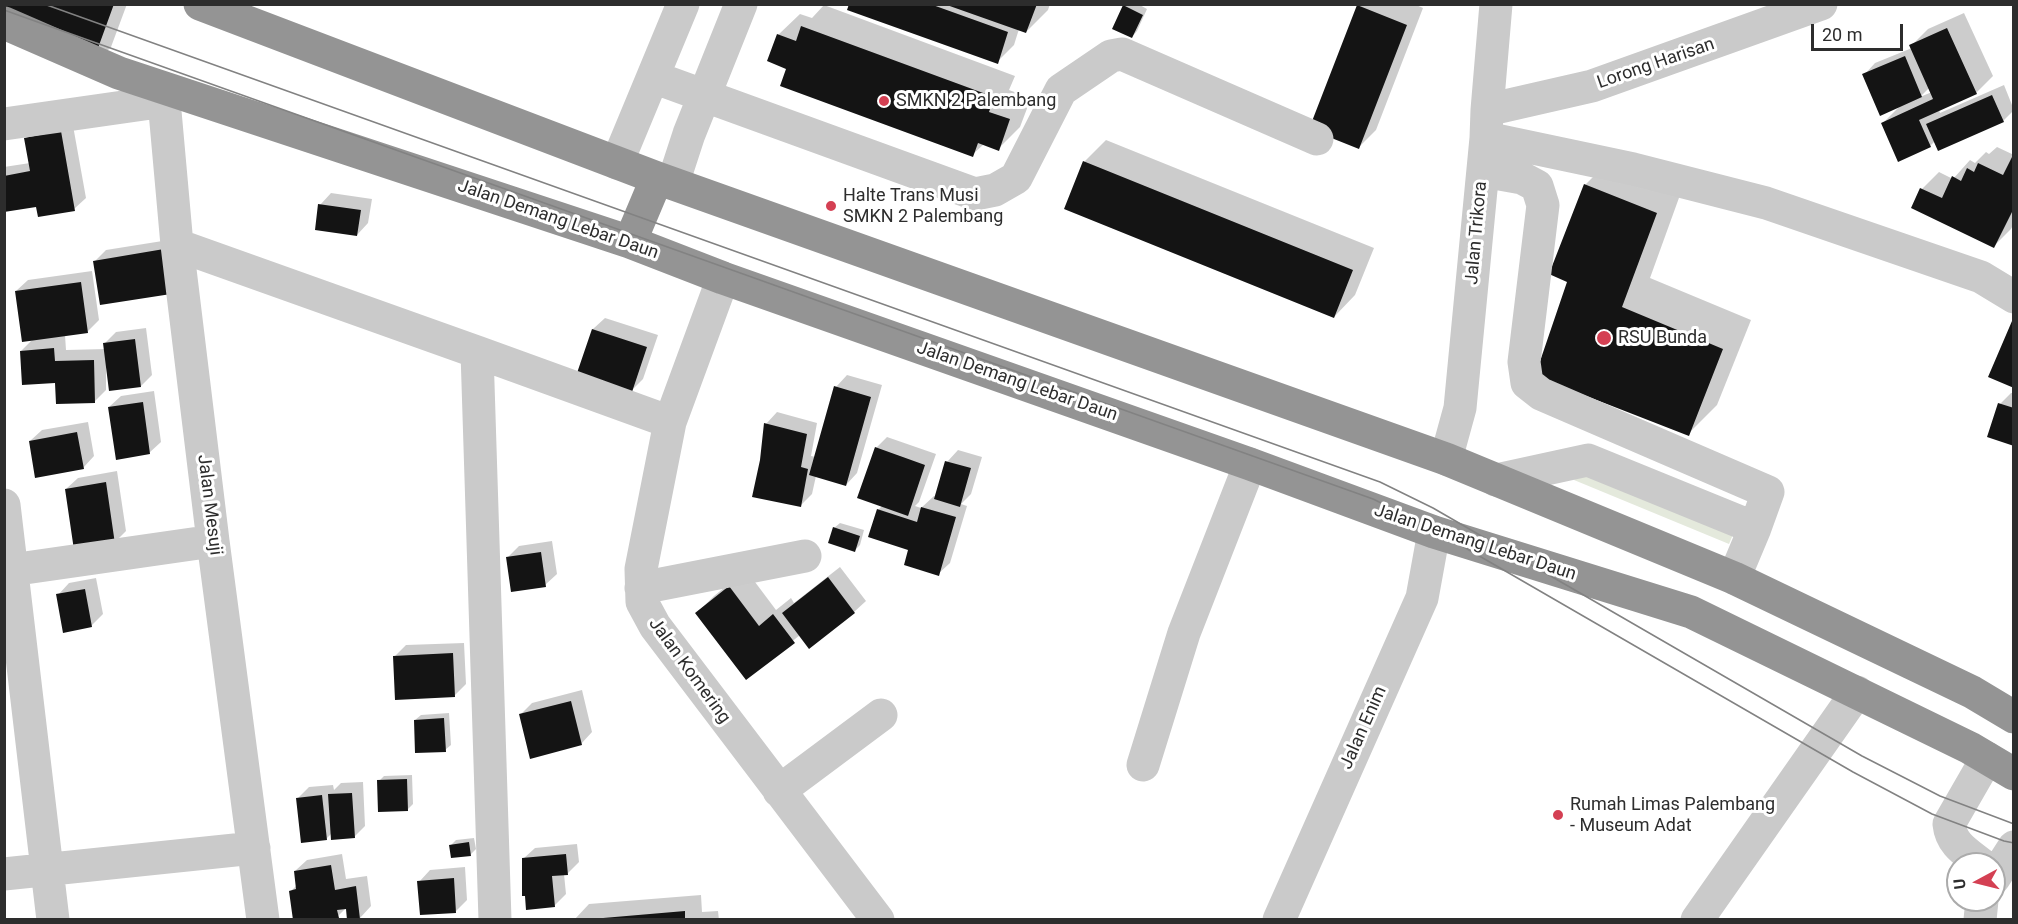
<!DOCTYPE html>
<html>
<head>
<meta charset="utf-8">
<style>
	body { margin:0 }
	#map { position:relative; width:2018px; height:924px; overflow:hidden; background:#fff; font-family:Roboto,sans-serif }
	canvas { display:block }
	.frame { position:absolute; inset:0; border:6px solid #2d2d2d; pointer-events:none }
	.north { position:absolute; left:1946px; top:852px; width:60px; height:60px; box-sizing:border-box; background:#fff; border:2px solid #ababab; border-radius:50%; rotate:263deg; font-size:16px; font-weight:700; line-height:24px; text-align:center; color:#2d2d2d }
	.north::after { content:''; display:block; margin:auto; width:21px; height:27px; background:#d44053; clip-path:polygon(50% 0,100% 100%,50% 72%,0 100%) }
	.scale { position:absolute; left:1811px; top:24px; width:92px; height:27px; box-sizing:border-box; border:3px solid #2d2d2d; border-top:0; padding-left:8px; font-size:18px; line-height:21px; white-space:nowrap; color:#2d2d2d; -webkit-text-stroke:4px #fff; paint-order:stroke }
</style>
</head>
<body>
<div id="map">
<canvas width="2018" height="924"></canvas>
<div class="frame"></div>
<div class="north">U</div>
<div class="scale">20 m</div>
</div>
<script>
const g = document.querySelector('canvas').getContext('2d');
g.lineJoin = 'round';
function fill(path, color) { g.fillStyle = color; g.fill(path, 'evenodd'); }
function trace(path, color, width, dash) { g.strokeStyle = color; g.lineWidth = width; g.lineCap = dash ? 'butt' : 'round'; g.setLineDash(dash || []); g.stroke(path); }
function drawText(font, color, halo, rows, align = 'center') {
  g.font = font + ' Roboto,sans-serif'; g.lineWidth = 6; g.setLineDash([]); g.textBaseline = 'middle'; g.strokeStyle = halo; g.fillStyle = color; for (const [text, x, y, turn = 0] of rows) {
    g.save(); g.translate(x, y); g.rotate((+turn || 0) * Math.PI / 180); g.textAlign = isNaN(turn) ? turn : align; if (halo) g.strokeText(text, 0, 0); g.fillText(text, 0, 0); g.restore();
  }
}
const green = new Path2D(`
	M1579 468 1734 532 1729 544 1574 480Z`);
const shadow = new Path2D(`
	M4 4H127L111 47 90 68Z
	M850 4H1050L1048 10 1026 32 1019 29 1014 45 997 62Z
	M1126 4H1138L1147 9 1137 31 1132 37 1124 6Z
	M1359 4H1414L1423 8 1376 130 1359 147 1358 6Z
	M824 5 1015 76 1009 90 1031 98 1020 127 998 149 984 144 972 155 788 68 778 35 800 14 812 18Z
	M1964 13 1993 76 1976 93 1939 110 1940 113 2004 85 2014 110 2003 121 1935 141 1930 146 1883 123 1902 104 1864 75 1875 63 1912 48 1911 46 1928 29ZM1930 87 1932 92 1920 97Z
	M72 120 86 198 74 209 37 205 4 211V167L30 163 26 138 37 127Z
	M1106 140 1374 248 1355 295 1334 317 1066 208 1085 161Z
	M1997 147 2014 155V223L2011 229 1994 246 1922 189 1939 172 1953 179 1970 160 1975 163 1986 152 1989 154Z
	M1614 156 1684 184 1650 278 1751 320 1717 405 1688 434 1569 281 1585 185Z
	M331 193 372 199 368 223 357 235 320 205Z
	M175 239 170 293 95 261 106 250Z
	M92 271 99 320 87 332 65 335 66 350 106 349 105 343 116 332 146 328 152 375 141 386 106 368V390L95 401 57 381 21 351 33 339 16 291 28 280Z
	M605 318 658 335 643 379 632 390 579 372 593 329Z
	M847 375 882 385 857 473 846 485 816 476 812 494 801 505 762 460 766 424 777 412 817 423 811 456 816 457 836 387Z
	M154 391 161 442 149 453 109 407 121 396Z
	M2011 393H2014V445L2000 404Z
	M88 422 94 456 83 468 30 441 42 430Z
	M887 437 936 454 919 502 915 506 921 508 934 496 936 497 947 462 958 450 982 457 971 494 961 504 967 506 950 563 938 574 910 549 878 510 883 505 876 448Z
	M117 471 126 531 115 542 66 489 78 478Z
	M840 523 864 530 860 545 855 550 834 528Z
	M552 541 557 574 545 585 508 557 519 546Z
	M840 567 866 601 854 612 800 635 747 678 697 613 714 596 746 570 776 610 791 598 794 603Z
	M96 578 103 614 91 626 58 595 69 583Z
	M464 643 466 684 454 696 394 657 406 645Z
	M582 690 592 732 581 744 520 715 532 703Z
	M449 713 451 745 445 750 415 720 421 715Z
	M412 775 413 804 408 809 379 781 384 776Z
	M363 782 365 826 354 837 332 833 326 839 298 798 309 787 333 785 334 790 341 783Z
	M474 838 476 849 470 855 450 846 456 840Z
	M577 844 579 862 568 873 564 874 566 894 554 906 523 859 535 848Z
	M342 854 346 879 367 876 371 906 360 918 347 907 338 916 315 920H295L291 891 297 885 295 871 307 860Z
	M465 867 467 900 456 911 419 882 430 870Z
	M701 895 702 912 718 911 719 920H574L589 904Z`);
const building = new Path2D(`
	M4 4H114L90 70 4 39Z
	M849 4H930L1008 32 998 64 847 10Z
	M944 4H1037L1026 33Z
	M1123 5 1143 15 1132 38 1112 29Z
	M1357 5 1407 25 1359 149 1309 129Z
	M801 26 994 97 989 112 1010 119 999 151 978 143 973 157 780 86 786 69 767 61 777 34 796 41Z
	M1947 28 1977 94 1919 120 1931 147 1898 162 1881 123 1933 99 1909 45Z
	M1905 56 1922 97 1880 116 1862 74Z
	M1992 95 2004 122 1938 151 1926 124Z
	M61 131 75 211 38 217 36 207 4 212V176L30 171 24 138Z
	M2014 153V208L1994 248 1911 208 1920 188 1942 198 1952 176 1961 181 1967 168 1974 172 1978 163 2003 175Z
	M1083 161 1353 270 1334 318 1064 209Z
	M1584 184 1657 213 1622 307 1723 349 1689 436 1535 376 1567 282 1549 274Z
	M318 204 361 210 357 236 315 230Z
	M164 249 171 294 100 305 93 261Z
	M81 282 88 333 22 342 15 291Z
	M2012 321 2014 322V388L1988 377Z
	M592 329 647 347 632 392 577 373Z
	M135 339 141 387 109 391 103 343Z
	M54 348 55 361 94 360 95 403 56 404 55 383 22 385 20 351Z
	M834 386 871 397 846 486 809 475Z
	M143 402 150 454 116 460 108 407Z
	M1998 403 2014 408V446L1987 437Z
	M764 423 807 434 801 467 808 469 801 507 752 497 760 460Z
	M77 432 84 469 35 478 29 441Z
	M875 447 925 465 908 516 857 498Z
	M945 461 971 468 960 507 934 499Z
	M106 482 115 544 74 550 65 489Z
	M921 507 956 517 939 576 904 565 908 550 868 537 877 509 917 522Z
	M833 527 860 536 855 552 828 543Z
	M541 552 546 587 511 592 506 557Z
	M828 577 855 613 809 649 782 613Z
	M729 586 759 626 773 614 795 643 746 680 695 613Z
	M85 589 92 627 63 633 56 594Z
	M453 653 455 697 395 700 393 656Z
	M571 701 582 745 530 759 519 714Z
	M444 718 446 752 415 753 414 720Z
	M407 779 408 811 378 812 377 780Z
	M352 793 355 838 331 840 328 794Z
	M322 795 327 840 301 843 296 798Z
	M469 842 471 856 451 858 449 845Z
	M566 854 568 875 552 876 555 907 526 910 525 896H522V858Z
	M331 865 335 890 356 886 360 919 347 920 346 909 337 910 339 918 293 920 289 891 296 889 294 871Z
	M454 878 456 913 420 915 417 881Z
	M685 911V920H603V918Z`);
const minor = new Path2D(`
	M653 77 975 194 995 190 1016 178 1061 90 1111 56 1122 54 1317 139
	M163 89 177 245 213 541 263 920
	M1487 110 1592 86 1821 4
	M4 124 165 101
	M1486 138 1633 169 1766 203 1981 277 2014 297
	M617 163 683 4
	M1483 171 1522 178 1537 186 1543 205 1524 362 1527 383 1541 394 1768 492 1755 528 1588 460 1496 480
	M673 183 689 134 741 4
	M177 245 477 352 495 920
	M723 278 670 422 641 569 642 602 655 626 878 920
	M477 352 670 422
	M1446 459 1460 408 1486 138 1487 110 1496 4
	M4 505 53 920
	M4 571 213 541
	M1734 578 1755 528
	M641 588 805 556
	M1143 765 1184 633 1250 464
	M779 791 881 715
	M1981 864C1966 852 1951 844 1949 824L1987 758
	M4 874 254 848
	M1994 878 2014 847
	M1279 920 1422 598 1434 532
	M1697 920 1857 692
	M1980 920 1982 900`);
const highway = new Path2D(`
	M200 4 657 178 1446 459 1734 578 1972 692 2014 717
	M4 23 119 73 630 242 723 278 1250 464 1434 532 1691 612 1970 748 2014 774
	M630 242 657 178`);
const tram = new Path2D(`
	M44 4 1380 482 1433 508 1862 756 1940 796 2014 824
	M4 10 1373 499 1424 524 1853 772 1932 814 2004 841 2014 843`);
const markers = [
	[884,101,6,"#d44053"],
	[831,206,6,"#d44053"],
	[1604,338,8,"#d44053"],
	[1558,815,6,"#d44053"]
];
const streetNames = [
	["Lorong Harisan",1656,64,-19],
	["Jalan Demang Lebar Daun",558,220,19],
	["Jalan Trikora",1477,233,-85],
	["Jalan Demang Lebar Daun",1017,382,19],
	["Jalan Mesuji",209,505,83],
	["Jalan Demang Lebar Daun",1475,543,18],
	["Jalan Komering",689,671,54],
	["Jalan Enim",1364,728,-66]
];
const poiNames = [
	["SMKN 2 Palembang",896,101],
	["Halte Trans Musi",843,196],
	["SMKN 2 Palembang",843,217],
	["RSU Bunda",1618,338],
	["Rumah Limas Palembang",1570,805],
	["- Museum Adat",1570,826]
];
fill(green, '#e4e9dc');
fill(shadow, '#0003');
fill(building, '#141414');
trace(minor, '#cacaca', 33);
trace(highway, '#949494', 33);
trace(tram, '#828282', 1.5);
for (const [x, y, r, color] of markers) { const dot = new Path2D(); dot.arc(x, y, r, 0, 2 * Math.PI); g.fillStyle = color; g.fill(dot); trace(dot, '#fff', 2); }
drawText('18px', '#2d2d2d', '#fff', streetNames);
drawText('18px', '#2d2d2d', '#fff', poiNames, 'left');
</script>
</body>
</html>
